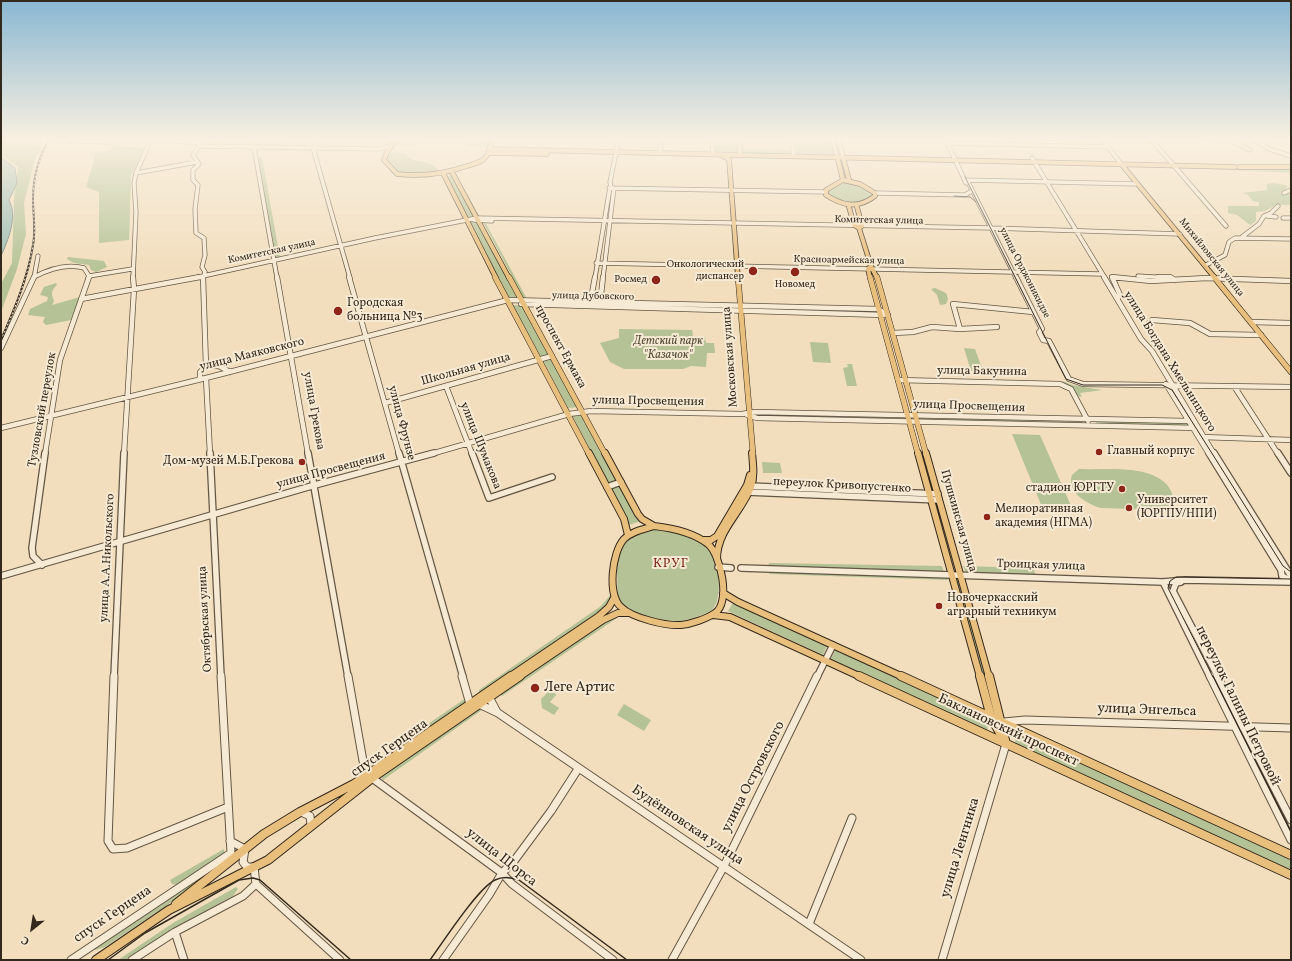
<!DOCTYPE html>
<html>
<head>
<meta charset="utf-8">
<style>
	body { margin:0 }
	#map { position:relative; width:1292px; height:961px; overflow:hidden; background:#f2debd; font-family:Vollkorn,serif }
	canvas { display:block }
	.frame { position:absolute; inset:0; border:2px solid #33281c; pointer-events:none }
	.north { position:absolute; left:12px; top:909px; width:40px; height:40px; -webkit-text-stroke:3px #f7ead4; paint-order:stroke; rotate:210deg; font-size:11px; font-weight:700; line-height:16px; text-align:center; color:#33281c }
	.north::after { content:''; display:block; margin:auto; width:14px; height:18px; background:#33281c; clip-path:polygon(50% 0,100% 100%,50% 72%,0 100%) }
</style>
</head>
<body>
<div id="map">
<canvas width="1292" height="961"></canvas>
<div class="frame"></div>
<div class="north">С</div>
</div>
<script>
const g = document.querySelector('canvas').getContext('2d');
g.lineJoin = 'round';
function fill(path, color) { g.fillStyle = color; g.fill(path, 'evenodd'); }
function trace(path, color, width, dash) { g.strokeStyle = color; g.lineWidth = width; g.lineCap = dash ? 'butt' : 'round'; g.setLineDash(dash || []); g.stroke(path); }
function drawText(font, color, halo, rows, align = 'center') {
  g.font = font + ' Vollkorn,serif'; g.lineWidth = 4; g.setLineDash([]); g.textBaseline = 'middle'; g.strokeStyle = halo; g.fillStyle = color; for (const [text, x, y, turn = 0] of rows) {
    g.save(); g.translate(x, y); g.rotate((+turn || 0) * Math.PI / 180); g.textAlign = isNaN(turn) ? turn : align; if (halo) g.strokeText(text, 0, 0); g.fillText(text, 0, 0); g.restore();
  }
}
const green = new Path2D(`
	M1 138H46L35 159 24 203 26 234 17 269 1 312V284L12 263 14 198 18 167 1 155Z
	M259 138 285 139 280 145H253Z
	M400 138H429L409 146 394 145Z
	M483 138 490 143 488 147 467 146 462 141 451 139Z
	M715 138H737L738 153 715 152Z
	M794 138H830L834 154 797 153Z
	M123 140 176 141 197 144H116Z
	M743 142 744 149 789 150 790 154H741V143Z
	M114 146 145 148 131 176 129 240 99 243V192L86 187 96 153 109 150Z
	M389 152 405 153C414 167 432 156 441 174H399L386 160Z
	M262 157 280 258H275L257 158Z
	M1241 168 1291 169V173L1230 170Z
	M452 175 475 217H468L447 177Z
	M849 181 873 191V196L850 206 826 194 827 191 842 182Z
	M1272 183 1286 185 1287 187 1285 191 1291 195V205H1276L1265 211 1256 212V221L1250 225 1237 215 1228 213V206H1259V202L1253 201 1248 195 1242 193 1267 190V184Z
	M470 221 479 222 520 298 509 299Z
	M483 222H485L527 299H524Z
	M68 257 104 261 107 267 96 272 91 270 89 265 74 263 67 259Z
	M56 283 57 285C51 290 51 294 54 301L52 305 80 297 71 320 46 325 43 322 45 317 28 315 30 309 47 301 48 297 40 295 44 287Z
	M935 288 946 293 948 299 946 304 940 305 937 295 931 289Z
	M513 305 524 306 550 355 541 357Z
	M619 329 692 330 693 336 705 337 706 343H714L715 353H707L706 367 691 366 683 369H624L610 362 600 343 619 338Z
	M810 342 828 343 831 363 813 362Z
	M964 348 975 349 983 371H971Z
	M552 358 579 407 568 408 543 360Z
	M847 364H852L857 386H847L843 368 848 367Z
	M1063 381 1072 385 1102 390 1080 393 1082 397 1078 396 1074 390 1064 384Z
	M759 413 905 415 906 421 759 418Z
	M572 415H583L641 521 629 525Z
	M919 416 1081 420 1084 425 920 421Z
	M1095 421 1188 422 1191 427 1098 425Z
	M1012 434 1040 435 1072 508 1042 507Z
	M762 462 780 463 782 473H763Z
	M1079 469C1106 470 1150 464 1168 486 1171 490 1173 495 1173 500 1172 507 1168 508 1162 510L1101 508C1087 504 1066 492 1072 475Z
	M657 529C672 531 696 536 708 547 719 558 726 607 707 613 698 616 690 620 681 621 666 623 626 613 619 600 616 593 618 580 617 573 617 561 618 547 628 539 635 534 648 532 657 529Z
	M769 563 942 566 944 572 768 567Z
	M963 566 1033 568 1036 575 966 573Z
	M769 570 947 575 948 580 769 574Z
	M954 578H960L998 716H992Z
	M612 593V599L606 607 484 693H479V690L601 606Z
	M733 603 827 646 823 655 728 611Z
	M613 617 617 618 502 696 499 693Z
	M835 650 989 720 987 731 831 659Z
	M548 692 555 693 556 695 550 702 559 708 554 715 542 708 541 699Z
	M466 698V702L370 770 368 765Z
	M624 704 651 720 644 731 617 715Z
	M474 710H482L383 780 380 776Z
	M1017 733 1290 857 1291 871 1015 743Z
	M224 849V853L177 885 172 884 170 880Z
	M226 862 187 891 182 892 179 897 105 947 95 950 94 948 180 888Z
	M236 887 238 889 233 896 171 931 129 960H118L173 923Z`);
const water = new Path2D(`
	M1 157 15 168 17 183 9 200C18 217 8 240 1 256Z`);
const stream = new Path2D(`
	M1256 138 1272 148 1291 154`);
const minorFar3 = new Path2D(`
	M68 138V140L72 141 112 142 124 138
	M712 138 713 154
	M739 138 740 154
	M791 138 794 156
	M832 138 837 156
	M838 138 843 157
	M945 138 966 183
	M1101 138 1122 165
	M1150 138 1226 226
	M1201 138 1232 141 1250 150
	M1251 138 1269 149 1291 156
	M177 141 200 143
	M948 143 1107 147
	M199 146 380 149 391 146
	M254 147 277 278
	M313 148 350 278
	M313 148 319 138
	M660 153 662 138
	M1032 158 1105 278
	M136 173 197 162
	M965 180 1138 184
	M967 180 1016 278
	M611 187 610 182 619 138
	M609 188 825 192
	M875 193 965 195 970 192
	M1284 193 1291 190
	M1267 216 1276 217
	M1283 218H1291
	M474 220 492 221
	M1242 237 1259 224 1264 216 1271 213 1278 206
	M596 263 1101 274
	M1206 265 1225 255 1229 242 1235 238 1291 239
	M1138 276 1171 278
	M34 277C49 269 67 263 84 268L89 276
	M34 278 38 256
	M88 278 89 276 132 269
	M133 278 136 212 134 183 136 173 148 146
	M194 278 375 238 477 218 991 228 1180 234
	M203 278 205 272 202 267 205 255 204 238 196 233 195 209 198 185 193 180V170L199 164 193 155 204 138
	M595 278 610 187
	M603 278 614 188
	M1112 278H1118`);
const minorFar2 = new Path2D(`
	M203 277 206 366
	M277 277 308 454
	M349 277 399 454
	M1016 277 1042 329 1039 332 1043 340 1049 341 1069 379 1083 384 1291 387
	M1104 277 1141 339 1152 351 1214 454
	M1158 277H1170L1175 280
	M1118 298 1120 295 1112 277 1151 281 1207 278 1291 281
	M81 299 200 277
	M521 304 884 315
	M590 304 595 277
	M600 304 603 277
	M1251 322 1291 323
	M1149 323 1152 320 1190 323 1210 334 1261 335
	M960 329 997 327
	M893 333 913 332 932 327 960 329 953 304 1033 312
	M1 348 34 277
	M206 378 210 454
	M200 379V372L206 366H219L230 372
	M898 380 1060 384 1071 389 1088 421
	M1166 384 1209 454
	M446 386 472 454
	M1234 386 1278 454
	M385 403 552 356
	M747 415 757 418 1198 428
	M1 428 206 378 508 300 878 309 888 315
	M1202 437 1291 440
	M45 454 60 360 89 277
	M124 454 134 289 133 277
	M431 454 569 414 591 411 742 414 755 412 1189 421 1196 425`);
const minorFar1 = new Path2D(`
	M210 453 221 677
	M308 453 348 677
	M399 453 463 677
	M472 453 489 498 552 477
	M1209 453 1281 570 1282 576 1289 580
	M1214 453 1291 576
	M1278 453 1291 473
	M749 486 938 494
	M607 487 621 482
	M747 492 939 500
	M42 565 33 556 32 548 45 453
	M718 567 731 568
	M741 568 1163 582 1185 580 1291 582
	M1 576 315 485 434 453
	M1163 582 1210 677
	M1181 582 1176 583 1173 591 1218 677
	M114 677 124 453
	M817 677 833 645`);
const minor = new Path2D(`
	M114 676 108 841 113 849 127 848 228 807
	M221 676 231 853 233 858
	M348 676 363 761 369 773
	M462 676 470 704
	M1210 676 1291 840
	M1217 676 1291 820
	M489 697 497 712
	M479 704 498 713 861 960
	M1004 722 1025 720 1291 728
	M372 778 502 873 512 884 613 960
	M301 812 310 816 311 825
	M230 841 245 849 243 862 247 867H254L256 884
	M256 884 340 960
	M809 924 852 818
	M175 932 184 960
	M71 960 231 853
	M132 960 175 932 243 896 256 884
	M443 960 489 895 502 873 514 861 551 811 578 769
	M672 960 724 866 817 676
	M942 960 1006 744`);
const majorFar3 = new Path2D(`
	M397 138 387 152 384 160 397 174C422 177 444 174 467 166 472 164 480 163 484 159 489 154 490 148 491 142L486 138
	M490 149 1235 167
	M488 153 547 154
	M720 155 729 159 738 278
	M837 156 843 180
	M843 157 849 180
	M1122 165 1215 278
	M1239 167H1291
	M452 172 509 278
	M444 175 496 278
	M843 180 860 184 875 193V196C858 209 843 206 826 195V190Z
	M849 207 854 225 859 228 871 266 877 278
	M857 207 862 226 859 228
	M870 278 868 269 871 266`);
const majorFar2 = new Path2D(`
	M495 277 589 454
	M509 277 605 454
	M738 277 753 454
	M870 277 918 454
	M877 277 926 454
	M1214 277 1291 372`);
const majorFar1 = new Path2D(`
	M589 453 624 519 628 535
	M605 453 638 514 642 519 654 526
	M918 453 980 677
	M926 453 989 677
	M654 526C672 528 694 533 708 544 721 555 731 603 715 613 706 619 691 624 681 625 666 626 632 618 621 607 607 595 612 552 624 539 632 531 644 529 654 526Z
	M703 540H711L717 536 747 485 750 475
	M717 559C717 530 742 512 751 487 755 476 753 464 752 453
	M723 593 738 602 903 677
	M713 615 730 617 861 677
	M509 677 599 616 609 607 614 598
	M519 677 603 620 618 613H628`);
const major = new Path2D(`
	M859 676 1291 875
	M901 676 1291 855
	M980 676 991 717 1004 740
	M989 676 1006 744
	M176 904 264 834 300 812 354 784 511 676
	M96 960 169 910 268 860 372 778 520 676`);
const tramFar1 = new Path2D(`
	M965 177 1066 379 1083 385H1162L1172 390 1283 566 1291 572
	M954 196 970 197 976 202
	M1213 677 1168 588 1170 581 1176 577 1291 579`);
const tram = new Path2D(`
	M1213 676 1291 832
	M108 960 145 933 239 880 253 878 260 880 351 960
	M430 960C443 942 478 888 495 880 503 876 511 877 519 880L627 960`);
const rail = new Path2D(`
	M1 340C14 310 28 278 33 245 36 229 33 215 33 199 33 178 39 156 50 138`);
const markers = [
	[753,271,5,"#8f2418"],
	[795,272,5,"#8f2418"],
	[656,280,5,"#8f2418"],
	[338,311,5,"#8f2418"],
	[1099,452,4,"#8f2418"],
	[302,462,4,"#8f2418"],
	[1122,489,4,"#8f2418"],
	[1129,508,4,"#8f2418"],
	[987,517,4,"#8f2418"],
	[939,606,4,"#8f2418"],
	[535,688,5,"#8f2418"]
];
const farStreetnames = [
	["Комитетская улица",879,221,1],
	["Комитетская улица",272,252,-12],
	["Михайловская улица",1211,258,51],
	["Красноармейская улица",849,261,1],
	["улица Орджоникидзе",1024,273,63],
	["улица Дубовского",593,297,1]
];
const farPoinames = [
	["Онкологический",744,265],
	["диспансер",744,277],
	["Росмед",647,280],
	["Новомед",795,285,"center"]
];
const poiNames = [
	["Городская",347,304],
	["больница №3",347,318],
	["Главный корпус",1107,452],
	["Дом-музей М.Б.Грекова",294,462,"right"],
	["стадион ЮРГТУ",1114,489,"right"],
	["Университет",1137,501],
	["(ЮРГПУ/НПИ)",1137,515],
	["Мелиоративная",995,510],
	["академия (НГМА)",995,524],
	["Новочеркасский",947,599],
	["аграрный техникум",947,613]
];
const parkNames = [
	["Детский парк",668,342],
	["\"Казачок\"",668,356]
];
const streetNames = [
	["проспект Ермака",560,347,61],
	["улица Маяковского",252,355,-14],
	["Московская улица",731,357,-94],
	["улица Богдана Хмельницкого",1169,362,58],
	["Школьная улица",466,370,-16],
	["улица Бакунина",982,372,1],
	["улица Просвещения",648,402,1],
	["улица Просвещения",969,407,2],
	["Тузловский переулок",43,410,-80],
	["улица Грекова",313,411,80],
	["улица Фрунзе",401,423,75],
	["улица Шумакова",480,446,68],
	["улица Просвещения",331,471,-15],
	["переулок Кривопустенко",842,486,3],
	["Пушкинская улица",958,521,74],
	["улица А.А.Никольского",108,558,-87],
	["Троицкая улица",1041,566,2],
	["Октябрьская улица",206,619,-93]
];
const neighbourhoodNames = [
	["КРУГ",671,565]
];
const nearPoinames = [
	["Леге Артис",544,688]
];
const nearStreetnames = [
	["переулок Галины Петровой",1237,706,64],
	["улица Энгельса",1147,711,2],
	["Баклановский проспект",1008,731,25],
	["спуск Герцена",390,749,-35],
	["улица Островского",754,777,-63],
	["Будённовская улица",687,826,34],
	["улица Ленгника",961,848,-73],
	["улица Щорса",501,858,38],
	["спуск Герцена",113,915,-34]
];
fill(green, '#b4c295');
fill(water, '#9bbcb2');
trace(water, '#718176', 1);
trace(stream, '#718176', 1);
trace(minorFar3, '#635644', 5);
trace(minorFar2, '#635644', 6);
trace(minorFar1, '#635644', 8);
trace(minor, '#635644', 9);
trace(majorFar3, '#33281c', 5.5);
trace(majorFar2, '#33281c', 6);
trace(majorFar1, '#33281c', 8);
trace(major, '#33281c', 10);
trace(minorFar3, '#f7ead4', 3.5);
trace(minorFar2, '#f7ead4', 4.5);
trace(minorFar1, '#f7ead4', 5.5);
trace(minor, '#f7ead4', 7);
trace(majorFar3, '#e9bf7e', 4);
trace(majorFar2, '#e9bf7e', 5);
trace(majorFar1, '#e9bf7e', 6);
trace(major, '#e9bf7e', 8);
trace(tramFar1, '#33281c', 1);
trace(tram, '#33281c', 1.5);
trace(rail, '#33281c', 2);
trace(rail, '#f7ead4', 1, [2]);
const sky = g.createLinearGradient(0, 0, 0, 273);
sky.addColorStop(0, '#89b7d2');
sky.addColorStop(0.51, '#f9f0e1');
sky.addColorStop(1, '#f9f0e100');
g.fillStyle = sky;
g.fillRect(0, 0, 1292, 273);
for (const [x, y, r, color] of markers) { const dot = new Path2D(); dot.arc(x, y, r, 0, 2 * Math.PI); g.fillStyle = color; g.fill(dot); trace(dot, '#f7ead4', 1.5); }
drawText('10px', '#33281c', '#f7ead4', farStreetnames);
drawText('10px', '#33281c', '#f7ead4', farPoinames, 'right');
drawText('12px', '#33281c', '#f7ead4', poiNames, 'left');
drawText('italic 12px', '#534e3a', '#f7ead4', parkNames);
drawText('12px', '#33281c', '#f7ead4', streetNames);
g.letterSpacing = '1px';
drawText('13px', '#7a1f14', '#f7ead4', neighbourhoodNames);
g.letterSpacing = '0px';
drawText('14px', '#33281c', '#f7ead4', nearPoinames, 'left');
drawText('14px', '#33281c', '#f7ead4', nearStreetnames);
</script>
</body>
</html>
